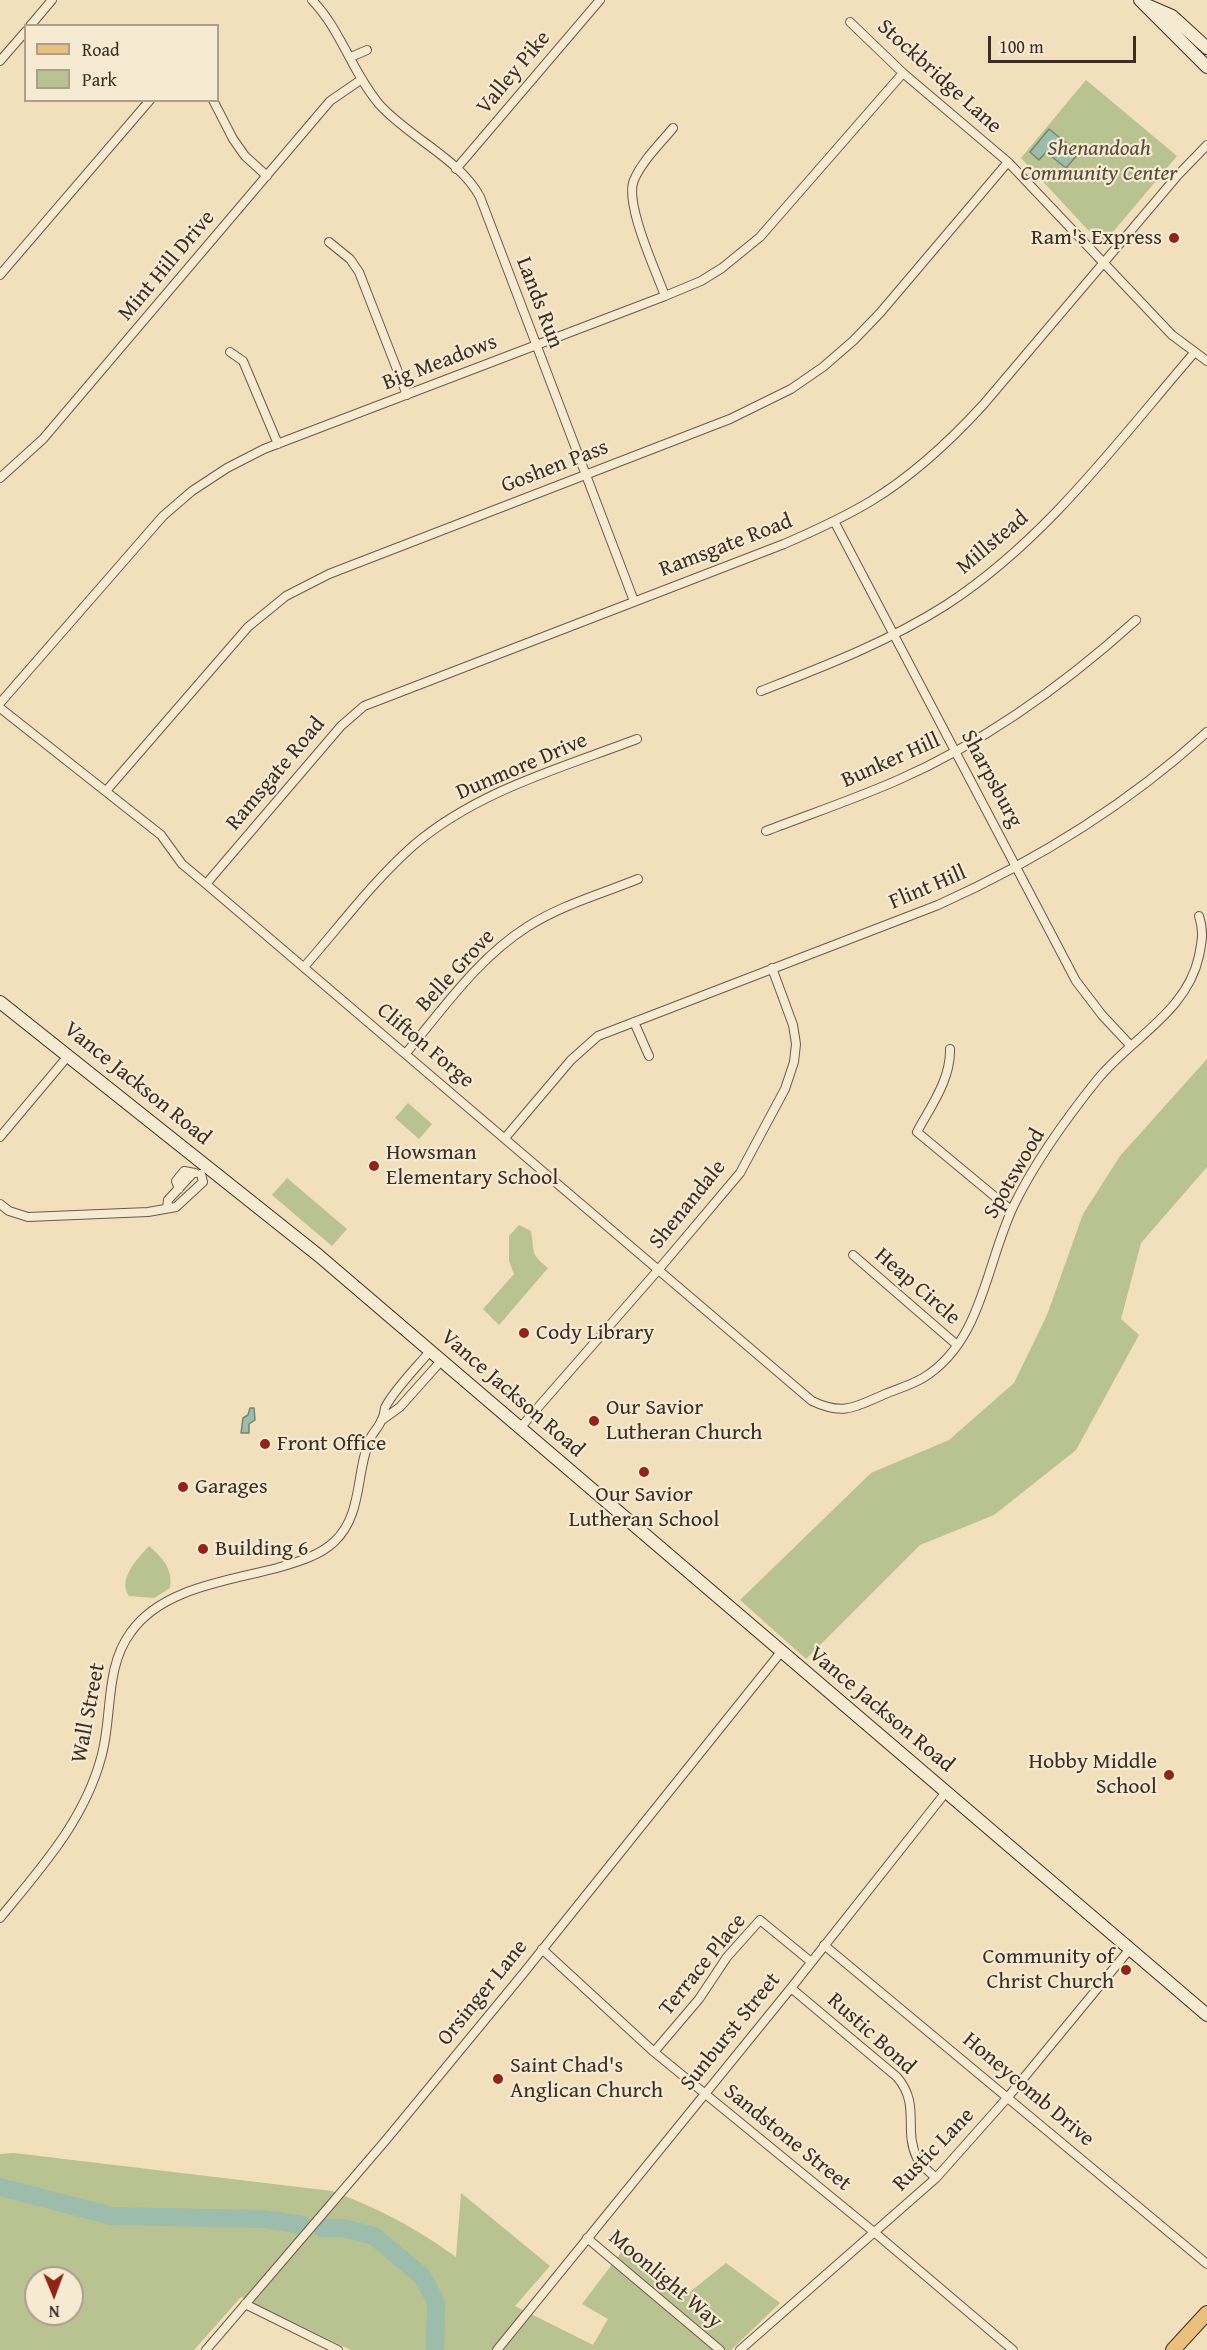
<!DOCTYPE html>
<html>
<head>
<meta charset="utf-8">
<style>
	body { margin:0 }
	#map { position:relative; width:1207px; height:2350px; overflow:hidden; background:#f2dfbb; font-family:"Gentium Book Plus",serif }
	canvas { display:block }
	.legend { position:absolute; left:24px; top:24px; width:195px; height:78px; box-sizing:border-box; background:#f7ead3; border:2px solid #ac9f8d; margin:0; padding:8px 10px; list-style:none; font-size:18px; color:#3c2e25 }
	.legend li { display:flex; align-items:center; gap:12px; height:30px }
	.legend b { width:30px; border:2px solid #ac9f8d }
	.north { position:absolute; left:24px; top:2266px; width:60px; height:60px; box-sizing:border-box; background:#f7ead3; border:2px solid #ac9f8d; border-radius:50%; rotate:179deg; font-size:16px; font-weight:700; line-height:24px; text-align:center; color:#3c2e25 }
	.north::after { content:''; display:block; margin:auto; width:21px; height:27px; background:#8f2418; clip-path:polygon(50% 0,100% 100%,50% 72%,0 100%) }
	.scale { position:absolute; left:988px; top:36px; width:148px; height:27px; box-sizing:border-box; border:3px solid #3c2e25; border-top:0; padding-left:8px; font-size:18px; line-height:21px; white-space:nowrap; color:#3c2e25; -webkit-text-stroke:4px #f7ead3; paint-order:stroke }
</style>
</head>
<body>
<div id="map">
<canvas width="1207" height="2350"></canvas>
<ul class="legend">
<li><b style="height:8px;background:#e9c07e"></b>Road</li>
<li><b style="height:16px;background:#b9c291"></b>Park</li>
</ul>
<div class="north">N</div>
<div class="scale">100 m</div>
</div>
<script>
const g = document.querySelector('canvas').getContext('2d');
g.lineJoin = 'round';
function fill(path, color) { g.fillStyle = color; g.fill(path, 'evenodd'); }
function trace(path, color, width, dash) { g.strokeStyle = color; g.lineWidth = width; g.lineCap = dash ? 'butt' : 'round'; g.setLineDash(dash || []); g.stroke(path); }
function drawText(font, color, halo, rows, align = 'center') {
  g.font = font + ' "Gentium Book Plus",serif'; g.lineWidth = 4.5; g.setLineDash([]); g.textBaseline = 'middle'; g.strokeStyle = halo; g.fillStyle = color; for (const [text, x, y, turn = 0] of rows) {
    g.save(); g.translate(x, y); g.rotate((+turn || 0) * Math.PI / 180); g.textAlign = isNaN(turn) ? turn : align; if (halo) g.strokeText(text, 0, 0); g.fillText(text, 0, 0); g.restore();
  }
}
const green = new Path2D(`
	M1086 80 1177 156 1102 245 1021 158Z
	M1207 1059V1167L1141 1243 1121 1319 1139 1335 1076 1450 994 1515 920 1545 806 1659 740 1600 871 1473 949 1440 1014 1383 1047 1315 1083 1214 1120 1156Z
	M408 1103 432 1124 419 1139 395 1118Z
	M287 1178 347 1229 332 1246 272 1195Z
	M519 1225 531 1231C535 1252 529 1253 548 1268L499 1325 483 1309 514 1274 509 1261V1236Z
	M149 1546C163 1558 173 1569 170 1588L154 1598 129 1596C117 1579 138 1558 149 1546Z
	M14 2153 332 2191C380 2209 414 2227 456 2257L461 2193 550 2266 515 2306 593 2345 608 2319 582 2304 626 2246 685 2296 726 2263 780 2303 731 2350H351L241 2297 194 2350H0V2154ZM36 2278H72V2314H36Z`);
const water = new Path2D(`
	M1049 129 1079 153 1066 168 1046 152 1039 160 1030 152Z
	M250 1408H254L255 1420 249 1424V1433H241L243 1418 248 1415Z`);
const river = new Path2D(`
	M0 2187 112 2216 263 2219 302 2225
	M322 2228H343L374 2236 422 2276 436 2302 435 2350`);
const street = new Path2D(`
	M312 0C341 30 352 72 379 104 408 137 459 158 480 197L634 601
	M850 22 903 73 1008 162 1172 335 1207 361
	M30 26 52 0
	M351 57 367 50
	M0 61 26 31
	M213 100 233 139 245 156 267 176
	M456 169 600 0
	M329 242 350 259 359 272 407 395
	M0 275 150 100
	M665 296C656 271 624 203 634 180 642 161 660 144 673 128
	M230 352 243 361 278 444
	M0 478 43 439 330 101 362 79
	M834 521 1076 981 1102 1015 1130 1045
	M761 691C825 666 888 642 946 605 1046 540 1118 441 1194 353
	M0 703 163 516 192 491 227 468 264 449 665 296 701 281 722 268 760 237 903 73
	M0 708 161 835 182 864 206 884 812 1401C844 1416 855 1407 885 1394 897 1389 911 1385 923 1378 984 1341 986 1259 1016 1201 1036 1161 1069 1115 1097 1080 1131 1038 1187 1012 1199 956 1202 941 1204 931 1199 916
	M106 791 248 627 286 596 329 574 730 419 791 389 823 367 853 341 880 313 1008 162
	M766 831C810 814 855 799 898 780 987 741 1064 685 1136 620
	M206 884 341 726 364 706 784 544C814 531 843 518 871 501 914 475 950 441 983 405L1178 175 1207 145
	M304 967C340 926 373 881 414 845 477 791 561 768 637 739
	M634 1022 649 1056
	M950 1049C951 1079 931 1106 917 1132L1011 1210
	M406 1053C443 1009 478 958 527 927 561 905 601 894 638 879
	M0 1137 68 1056
	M505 1138 571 1060 598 1036 938 905C1036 861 1127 805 1207 732
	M179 1189 176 1181 184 1171 195 1173
	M0 1204 9 1211 28 1217 148 1212 176 1207 203 1182 201 1174
	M167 1208 168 1200 193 1173
	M853 1255 957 1345
	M382 1420 400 1407 441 1361
	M520 1428 659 1269 740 1173 785 1089 794 1062 796 1044 793 1025 772 968
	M0 1918C40 1869 84 1821 101 1758 113 1717 104 1668 131 1632 162 1588 228 1581 277 1568 297 1562 319 1556 334 1542 364 1514 355 1470 371 1437 374 1431 379 1427 381 1421 384 1417 384 1413 385 1408 392 1392 418 1366 430 1351
	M824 1945 1207 2264
	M542 1949 654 2052 874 2232 1013 2350
	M791 1988 897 2077C921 2105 903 2129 917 2158 921 2166 930 2172 936 2178
	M654 2052 699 1999 727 1957 760 1920 810 1961
	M587 2238 720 2350
	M245 2304 338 2350
	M206 2350 386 2140 522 1975 781 1652
	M497 2350 791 1988 946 1792
	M740 2350 936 2178 1008 2097 1129 1950`);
const secondary = new Path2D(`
	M1140 0 1207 67
	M1149 6 1172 16 1207 48
	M0 1002 318 1255 1207 2015`);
const primary = new Path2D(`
	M1173 2350 1207 2313`);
const markers = [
	[1174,238,6,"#8f2418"],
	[374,1166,6,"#8f2418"],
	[524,1333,6,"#8f2418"],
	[594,1421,6,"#8f2418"],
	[265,1444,6,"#8f2418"],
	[644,1472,6,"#8f2418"],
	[183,1487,6,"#8f2418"],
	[203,1549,6,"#8f2418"],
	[1169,1775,6,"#8f2418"],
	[1126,1970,6,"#8f2418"],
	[498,2079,6,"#8f2418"]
];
const streetNames = [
	["Valley Pike",514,73,-50],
	["Stockbridge Lane",939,77,42],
	["Mint Hill Drive",167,266,-50],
	["Lands Run",539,303,69],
	["Big Meadows",440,363,-21],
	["Goshen Pass",555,467,-21],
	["Millstead",993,543,-40],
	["Ramsgate Road",726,546,-21],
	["Bunker Hill",891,761,-24],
	["Dunmore Drive",522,767,-23],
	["Ramsgate Road",276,774,-50],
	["Sharpsburg",991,779,62],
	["Flint Hill",928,888,-23],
	["Belle Grove",456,971,-47],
	["Clifton Forge",425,1046,40],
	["Vance Jackson Road",137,1084,39],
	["Spotswood",1015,1174,-60],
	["Shenandale",688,1205,-51],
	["Heap Circle",917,1287,41],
	["Vance Jackson Road",512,1394,41],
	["Vance Jackson Road",881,1710,40],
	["Wall Street",89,1713,-79],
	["Terrace Place",703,1965,-51],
	["Orsinger Lane",483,1993,-51],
	["Sunburst Street",731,2032,-51],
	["Rustic Bond",871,2034,42],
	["Honeycomb Drive",1028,2090,40],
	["Sandstone Street",787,2138,39],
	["Rustic Lane",934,2150,-46],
	["Moonlight Way",665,2280,40]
];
const parkNames = [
	["Shenandoah",1099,149],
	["Community Center",1099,174]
];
const poiNames = [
	["Ram's Express",1162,238,"right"],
	["Howsman",386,1153],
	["Elementary School",386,1178],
	["Cody Library",536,1333],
	["Our Savior",606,1408],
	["Lutheran Church",606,1433],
	["Front Office",277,1444],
	["Garages",195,1487],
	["Our Savior",644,1495,"center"],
	["Lutheran School",644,1520,"center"],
	["Building 6",215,1549],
	["Hobby Middle",1157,1762,"right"],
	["School",1157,1787,"right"],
	["Community of",1114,1957,"right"],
	["Christ Church",1114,1982,"right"],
	["Saint Chad's",510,2066],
	["Anglican Church",510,2091]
];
fill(green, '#b9c291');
fill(water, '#9cbdab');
trace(water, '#768475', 1.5);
trace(river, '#9cbdab', 18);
trace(street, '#6a5a4a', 10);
trace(secondary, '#3c2e25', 14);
trace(primary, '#3c2e25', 16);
trace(street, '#f7ead3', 8);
trace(secondary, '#f7ead3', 12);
trace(primary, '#e9c07e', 14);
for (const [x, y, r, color] of markers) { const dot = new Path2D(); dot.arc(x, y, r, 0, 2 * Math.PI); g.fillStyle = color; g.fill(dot); trace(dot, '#f7ead3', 2); }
drawText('22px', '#3c2e25', '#f7ead3', streetNames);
drawText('italic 22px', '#554c3b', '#f7ead3', parkNames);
drawText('22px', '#3c2e25', '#f7ead3', poiNames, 'left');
</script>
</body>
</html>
